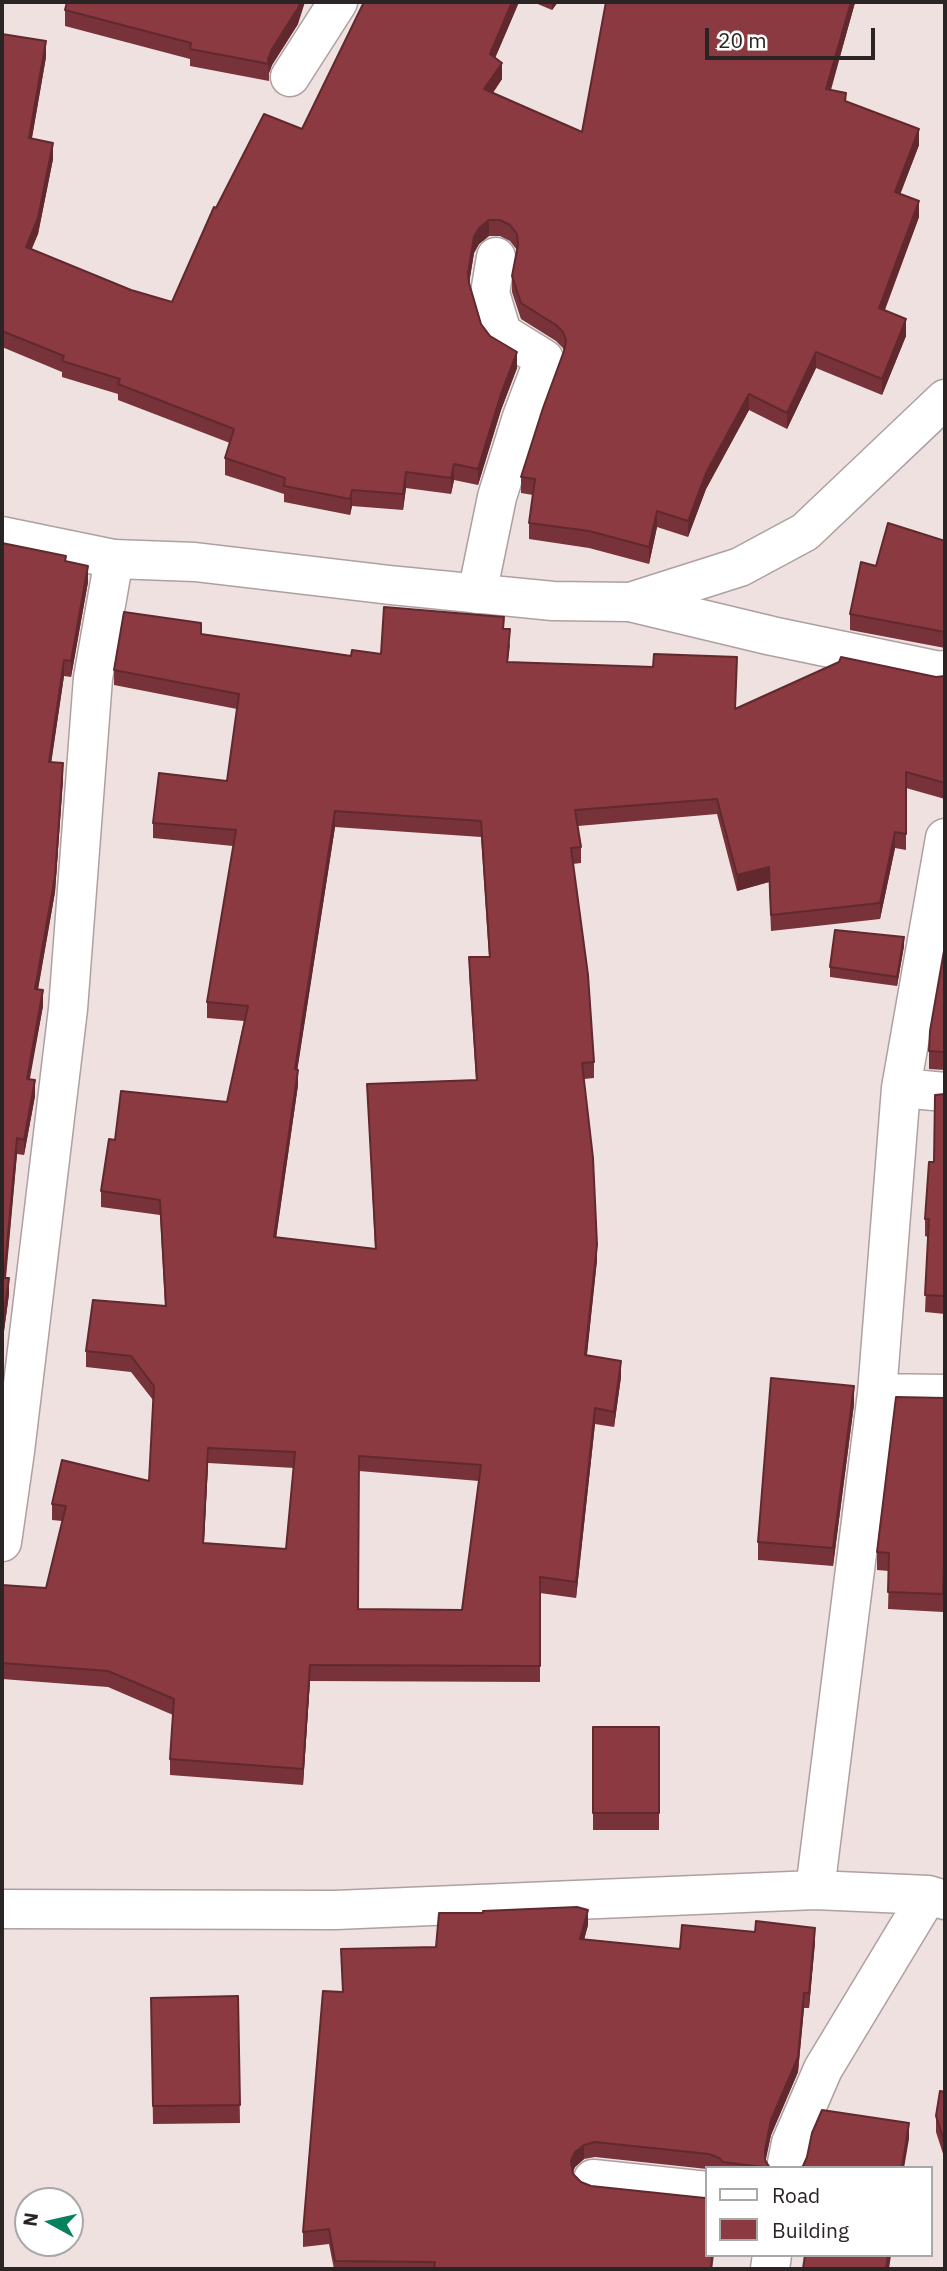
<!DOCTYPE html>
<html>
<head>
<meta charset="utf-8">
<style>
	body { margin:0 }
	#map { position:relative; width:947px; height:2271px; overflow:hidden; background:#f0e1e1; font-family:"IBM Plex Sans",sans-serif }
	canvas { display:block }
	.frame { position:absolute; inset:0; border:4px solid #2a2424; pointer-events:none }
	.legend { position:absolute; left:705px; top:2166px; width:228px; height:91px; box-sizing:border-box; background:#fff; border:2px solid #aaa7a7; margin:0; padding:9px 12px; list-style:none; font-size:21px; color:#2a2424 }
	.legend li { display:flex; align-items:center; gap:14px; height:35px }
	.legend b { width:35px; border:2px solid #aaa7a7 }
	.north { position:absolute; left:14px; top:2187px; width:70px; height:70px; box-sizing:border-box; background:#fff; border:2px solid #aaa7a7; border-radius:50%; rotate:278deg; font-size:19px; font-weight:700; line-height:28px; text-align:center; color:#2a2424 }
	.north::after { content:''; display:block; margin:auto; width:24px; height:32px; background:#07805e; clip-path:polygon(50% 0,100% 100%,50% 72%,0 100%) }
	.scale { position:absolute; left:705px; top:28px; width:170px; height:32px; box-sizing:border-box; border:4px solid #2a2424; border-top:0; padding-left:9px; font-size:21px; line-height:24px; white-space:nowrap; color:#2a2424; -webkit-text-stroke:5px #fff; paint-order:stroke }
</style>
</head>
<body>
<div id="map">
<canvas width="947" height="2271"></canvas>
<div class="frame"></div>
<ul class="legend">
<li><b style="height:9px;background:#fff"></b>Road</li>
<li><b style="height:19px;background:#8b3a42"></b>Building</li>
</ul>
<div class="north">N</div>
<div class="scale">20 m</div>
</div>
<script>
const g = document.querySelector('canvas').getContext('2d');
g.lineJoin = 'round';
function trace(path, color, width, dash) { g.strokeStyle = color; g.lineWidth = width; g.lineCap = dash ? 'butt' : 'round'; g.setLineDash(dash || []); g.stroke(path); }
function fill(path, color) { g.fillStyle = color; g.fill(path, 'evenodd'); }
const minor = new Path2D(`
	M290 77 338 2
	M477 594 497 497 522 417 544 359 502 333 490 293 496 257
	M630 602 772 636 940 671 945 670
	M901 1088 945 1092
	M877 1393 945 1394
	M2 1542 15 1451 68 1009 93 678 114 559
	M815 1890 877 1393 901 1088 945 838
	M2 1909 335 1910 815 1890 928 1895 945 1900
	M786 2168 791 2143 823 2069 928 1895
	M593 2179 707 2191
	M770 2269 772 2255`);
const tertiary = new Path2D(`
	M2 536 114 559 195 562 390 585 553 601 630 602 740 567 805 532 945 399`);
const wall = new Path2D(`
	M519 2 495 58 502 79 493 93 582 132 855 2 831 90 846 101 919 145 900 194 919 217 885 310 906 336 882 395 816 368 787 429 749 410 706 489 688 537 657 527 649 564 589 548 529 539V523L533 495 521 493V477L564 352 563 348 556 341 521 319 512 292V276L517 250 510 241 500 236H489L479 244 474 253 469 284 481 324 517 368 501 410 478 485 454 480 451 494 406 488 403 510 352 506 350 515 284 502V494L225 475V458L230 443 118 400V394L62 377V372L2 347V34L46 57 32 138 53 159 38 234 31 249 131 290 172 302 216 208 302 129Z
	M533 2H558L552 10Z
	M65 10 298 24 272 65 269 73V81L190 66V59L65 26Z
	M945 541V648L850 630V614L876 566Z
	M2 543 66 561 88 582 71 677 64 676 51 762 63 779 55 892 38 990 43 1006 29 1079 35 1096 24 1155 17 1154 6 1278 9 1294 2 1346Z
	M504 629 510 645 508 662 737 673 735 709 945 676V799L906 788V850L895 848 880 919 771 931 769 882 737 891 717 814 578 826 581 847V863L573 864 594 1062V1078L584 1079 597 1260 587 1355 621 1377 614 1427 595 1424 576 1598 540 1593V1682L310 1681 303 1785 170 1775V1759L173 1715 108 1687 2 1679V1585L46 1588 62 1521 52 1520V1504L149 1481 153 1400 131 1372 86 1367V1351L165 1306 160 1215 101 1207V1191L115 1140 227 1102 244 1021 207 1018V1002L233 846 153 838V823L227 781 237 709 114 685V670L201 634 351 656 381 654ZM335 827 481 837 489 957H469V973L476 1080 367 1084 375 1249 276 1237 298 1085 297 1070ZM208 1463 294 1468 286 1549 204 1543ZM359 1471 479 1481 462 1610 358 1609Z
	M945 945V1070L929 1069V1051Z
	M904 946 897 986 830 977V967Z
	M945 1094V1314L925 1312 928 1237 925 1236V1219Z
	M854 1404 833 1566 758 1560V1542Z
	M877 1552 945 1555 943 1612 888 1609 889 1571 877 1570Z
	M593 1727H659V1830H593Z
	M588 1925 584 1940 680 1949 815 1942 809 2008H804L798 2072 771 2135 765 2160 770 2168H707V2169L595 2157 584 2159 575 2167 573 2172V2174L581 2182 707 2255H714L712 2269H334L329 2244 303 2247V2232L342 1992 436 1947Z
	M238 1996 240 2123 153 2124 151 1998Z
	M945 2092V2160L936 2132V2116Z`);
const shadedWall = new Path2D(`
	M300 2H305L298 24 272 65 269 73 268 59 272 49Z
	M512 2H519L490 70V54Z
	M552 2H558L552 10Z
	M851 2H855V3L826 105V89Z
	M46 41V57L29 154V138Z
	M502 63V79L484 105V89Z
	M919 129V145L895 208V192Z
	M53 143V159L38 234 26 263V247Z
	M919 201V217L879 324V308Z
	M489 220V236L479 244 474 253 468 289V273L474 237 479 228Z
	M906 319V336L882 395V379Z
	M517 352V368L501 410 478 485V469L501 394Z
	M816 352V368L787 429V413Z
	M749 394V410L706 489 688 537V521L706 473Z
	M454 464V480L451 494V478Z
	M406 472V488L403 510V494Z
	M352 490V506L350 515V499Z
	M657 511V527L649 564V547Z
	M88 566V582L71 677V661Z
	M64 660V676L49 778V762Z
	M63 763V779L55 892 35 1005V989Z
	M335 811V827L295 1085V1069Z
	M895 832V848L880 919V903Z
	M769 867V882L737 891V875Z
	M904 937V946L897 986V977Z
	M43 990V1006L27 1095V1079Z
	M298 1070V1085L274 1253V1237Z
	M35 1080V1096L24 1155V1140Z
	M17 1138V1154L4 1293V1278Z
	M597 1245V1260L585 1371V1355Z
	M9 1278V1294L2 1346V1330Z
	M621 1361V1377L614 1427V1412Z
	M854 1386V1404L833 1566V1548Z
	M595 1408V1424L576 1598V1582Z
	M208 1448V1463L203 1559V1543Z
	M310 1665V1681L303 1785V1769Z
	M588 1910V1925L580 1954V1939Z
	M815 1928V1942L809 2008V1993Z
	M804 1993V2008L798 2072 771 2135 765 2164V2149L771 2120Z
	M909 2123V2139L904 2168H902Z
	M584 2145V2159L575 2167 571 2176V2161L575 2152Z
	M888 2255H891L889 2269H886Z`);
const building = new Path2D(`
	M67 2H300L298 8 272 49 268 59 269 64 190 49 191 43 65 10Z
	M364 2H512L490 54 502 63 484 89 582 132 606 2H851L826 89 846 93 845 101 919 129 895 192 919 201 879 308 906 319 882 379 816 352 787 413 749 394 706 473 688 521 657 511 649 547 589 531 529 523 535 479 521 477 543 408 564 351 566 340 563 332 556 325 521 303 512 276 518 245 517 234 510 225 500 220H489L479 228 474 237 468 273 469 283 481 324 490 336 517 352 501 394 478 469 454 464 451 478 406 472 403 494 352 490 350 499 284 486 285 478 225 458 234 429 118 384 120 379 62 361 64 356 2 331V34L46 41 29 138 53 143 38 218 26 247 131 290 172 302 214 207 216 208 264 114 302 129Z
	M888 523 945 541V632L850 614 861 562 876 566Z
	M2 543 66 556 65 561 88 566 71 661 64 660 49 762 63 763 55 877 35 989 43 990 27 1079 35 1080 24 1140 17 1138 4 1278H9L2 1330Z
	M384 607 504 617 503 629H510L507 662 653 667 654 654 737 657 735 709 839 662 841 657 936 677 945 676V783L906 772V834L895 832 880 903 771 915 769 867 737 875 717 799 575 810 581 847 571 848 588 975 594 1062 582 1063 593 1158 597 1245 585 1355 621 1361 614 1412 595 1408 576 1582 540 1577V1666L310 1665 303 1769 170 1759 174 1699 108 1671 2 1663V1585L46 1588 66 1506 52 1504 62 1460 149 1481 154 1386 131 1356 86 1351 93 1300 166 1306 160 1200 101 1191 109 1139 115 1140 121 1091 227 1102 248 1006 207 1002 236 830 153 823 159 773 227 781 239 694 114 670 124 612 201 623V634L351 656 352 650 381 654ZM335 811 481 821 490 957H469L477 1080 367 1084 376 1249 274 1237 298 1070 295 1069ZM208 1448 295 1452 286 1549 203 1543ZM359 1456 481 1465 462 1610 358 1609Z
	M835 930 904 937 897 977 830 967Z
	M945 945V1052L929 1051 930 1031Z
	M945 1094V1296L925 1295 929 1219H925L929 1162H934L935 1095Z
	M771 1378 854 1386 833 1548 758 1542Z
	M896 1397 945 1398V1537L943 1594 888 1592 889 1553 877 1552Z
	M593 1727H659V1813H593Z
	M577 1907 588 1910 580 1939 680 1949 682 1925 755 1932 756 1921 815 1928 809 1993H804L798 2057 771 2120 765 2149V2160L770 2168 723 2162 719 2158 709 2154 595 2142 584 2145 575 2152 571 2161 573 2174 581 2182 591 2186 705 2198 707 2197V2255H712L711 2269H434L435 2262 335 2261 329 2229 303 2232 323 1991 343 1992 341 1949 436 1947 439 1913H483V1911Z
	M238 1996 240 2105 153 2106 151 1998Z
	M940 2091 945 2092V2144L936 2116Z
	M822 2110 909 2123 902 2168H800L803 2166 807 2157 812 2133Z
	M805 2255H888L886 2269H803Z`);
trace(minor, '#aea0a1', 41);
trace(tertiary, '#aea0a1', 41);
trace(minor, '#fff', 38);
trace(tertiary, '#fff', 38);
fill(wall, '#783239');
fill(shadedWall, '#61292e');
fill(building, '#8b3a42');
trace(building, '#61292e', 2);
</script>
</body>
</html>
